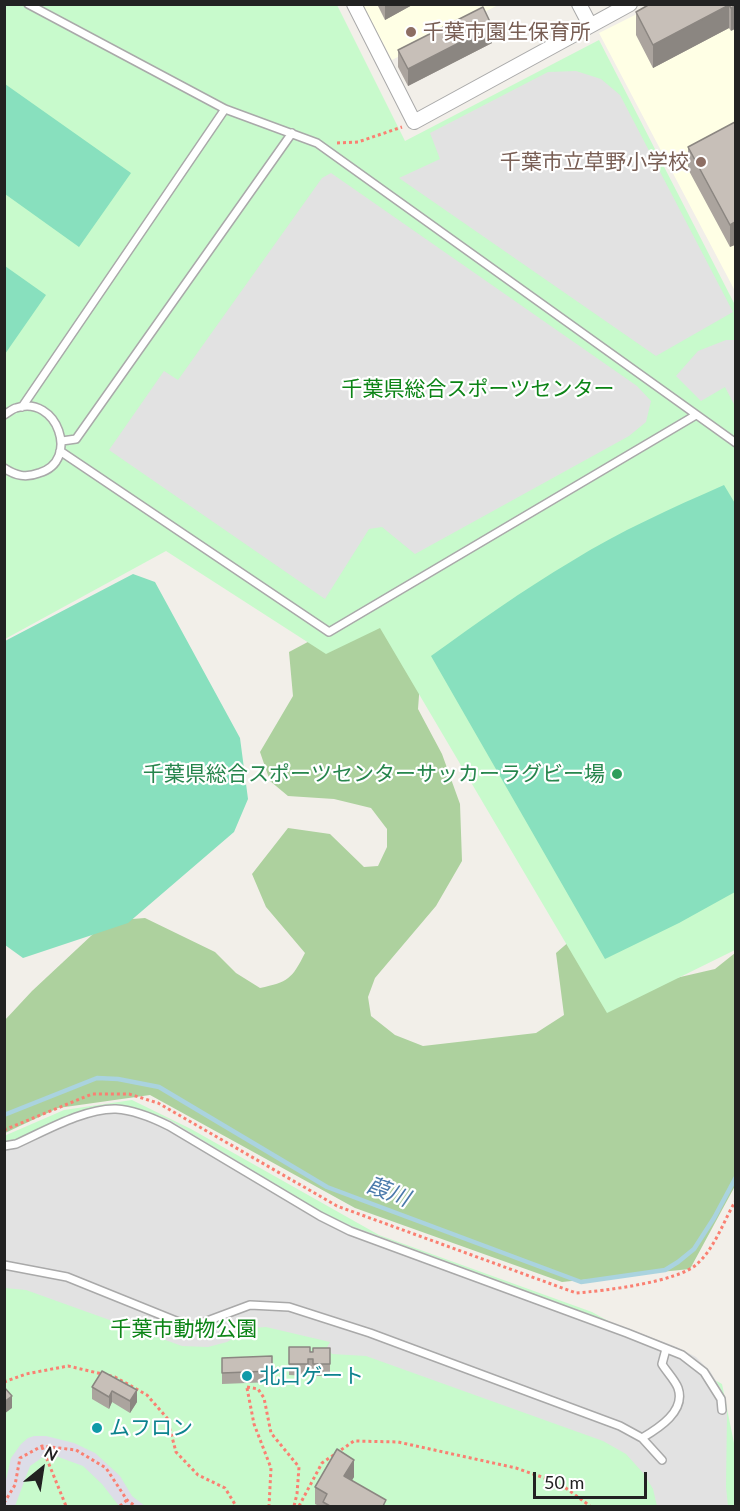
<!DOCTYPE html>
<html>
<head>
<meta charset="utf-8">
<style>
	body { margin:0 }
	#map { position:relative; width:740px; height:1511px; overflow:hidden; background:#f2efe9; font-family:Lato,sans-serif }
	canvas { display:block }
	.frame { position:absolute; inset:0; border:6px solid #222; pointer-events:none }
	.north { position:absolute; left:12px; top:1439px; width:60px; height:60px; -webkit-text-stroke:4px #fff; paint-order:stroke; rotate:30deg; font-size:16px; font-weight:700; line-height:24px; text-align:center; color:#222 }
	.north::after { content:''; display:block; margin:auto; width:21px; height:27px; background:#222; clip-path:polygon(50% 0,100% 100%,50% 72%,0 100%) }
	.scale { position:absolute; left:533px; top:1472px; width:114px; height:27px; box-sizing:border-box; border:3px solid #222; border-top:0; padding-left:8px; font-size:18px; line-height:21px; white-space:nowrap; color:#222; -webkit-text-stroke:4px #fff; paint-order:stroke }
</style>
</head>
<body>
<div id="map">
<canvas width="740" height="1511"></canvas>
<div class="frame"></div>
<div class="north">N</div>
<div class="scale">50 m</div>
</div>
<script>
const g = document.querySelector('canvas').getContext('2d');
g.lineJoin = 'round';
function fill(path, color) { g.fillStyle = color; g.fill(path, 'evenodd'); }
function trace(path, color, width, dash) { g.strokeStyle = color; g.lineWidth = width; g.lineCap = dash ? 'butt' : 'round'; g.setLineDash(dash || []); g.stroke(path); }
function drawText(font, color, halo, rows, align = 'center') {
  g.font = font + ' Lato,"Noto Sans JP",sans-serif'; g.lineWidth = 4.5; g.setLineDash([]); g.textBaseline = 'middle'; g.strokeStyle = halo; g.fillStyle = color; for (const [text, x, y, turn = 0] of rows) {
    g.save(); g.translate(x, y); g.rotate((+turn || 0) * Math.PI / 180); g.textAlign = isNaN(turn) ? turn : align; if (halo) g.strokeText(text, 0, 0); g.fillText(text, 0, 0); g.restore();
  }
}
const education = new Path2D(`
	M363 5H498L392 60Z
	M655 5H735V291L599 33Z`);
const forest = new Path2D(`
	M469 556 422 655 418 709 442 754 460 804 462 861 436 906 375 978 368 997 371 1016 395 1035 423 1046 536 1033 564 1015 556 953 571 940 611 993 715 969 735 953V1186L690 1269 562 1282 355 1208 150 1095 58 1108 5 1133V1020L32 991 107 921 145 918 215 952 236 973 260 988C288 982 292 979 305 953L266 907 252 874 288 828 330 834 364 867 378 866 387 847V829L371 808 334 799 288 796 270 781 260 752 293 696 289 652Z`);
const park = new Path2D(`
	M5 5H337L405 141 599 40 735 305V950L607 1013 380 628 326 654 166 551 5 639Z
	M132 1100 191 1129 379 1235 592 1312 722 1384 735 1448V1506H5L4 1136 64 1110Z`);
const pitch = new Path2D(`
	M5 84 131 173 79 247 5 194Z
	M5 266 46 295 5 354Z
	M724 485 736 505 735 892 679 923 605 959 431 656C477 623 523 590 572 561 620 531 672 508 724 485Z
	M133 574 155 582 240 738 248 799 234 832 128 923 23 958 5 945V641Z`);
const parking = new Path2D(`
	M576 71 601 79 620 95 733 312 656 356 399 178 440 159 430 133 548 72Z
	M331 173 637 386 651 401 646 422 629 436 415 554 382 527 369 529 325 599 109 450 164 371 178 380 322 178Z
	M726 340H735V406L725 387 701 401 676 376 698 351Z
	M90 1108H130L168 1119 325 1214 349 1225 677 1347 696 1357 710 1371 721 1389 727 1411 726 1487 728 1506H657L653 1489 644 1474 626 1454 603 1441 366 1356 332 1354 327 1347 330 1342 266 1327 252 1328 227 1342 208 1347 182 1346 26 1290 5 1288V1141L25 1137Z`);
const plaza = new Path2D(`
	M34 1436H46L74 1443 95 1453 120 1476 132 1496 145 1506H119L102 1484 83 1466 53 1455 43 1457 30 1466 15 1506H5V1484L11 1458 21 1444 28 1438Z`);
const stream = new Path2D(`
	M4 1115 97 1078 118 1079 159 1087 327 1187 581 1282 665 1270 678 1262 694 1249 714 1218 736 1177`);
const path = new Path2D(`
	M337 143 358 142 402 127
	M4 1130 92 1094H129L158 1103 337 1206 576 1293C603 1291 678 1282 697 1264 715 1248 724 1220 736 1200
	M4 1382 26 1374 68 1366 115 1377 147 1395 167 1418 176 1452 198 1475 225 1488 236 1506
	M247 1387 258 1389 264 1398 271 1433 299 1467 297 1494 294 1506
	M247 1388 254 1424 271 1468 269 1506
	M42 1447 66 1506
	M4 1503 15 1485 20 1458 42 1446 76 1450 106 1468 127 1500 135 1506
	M120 1506 127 1500
	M299 1506 322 1463 354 1441 398 1442 516 1468 559 1483 590 1506`);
const service = new Path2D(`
	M28 4 225 109 317 143 736 443
	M22 407 225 109
	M4 415C8 413 12 409 16 408 57 394 81 461 39 473 26 478 16 476 4 468
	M62 441 76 439 292 133
	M60 451 329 632 696 415
	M4 1146 16 1144C45 1131 85 1108 116 1109 135 1110 153 1118 169 1126L320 1216 350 1231 627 1333 682 1355 704 1372 721 1399 722 1410
	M4 1265 67 1277 191 1327 250 1305 289 1307 370 1333 620 1426 642 1438 662 1460
	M642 1438C659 1428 686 1411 678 1388 675 1380 666 1371 662 1364L666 1349`);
const minor = new Path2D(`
	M354 4 414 122 630 4
	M579 4 590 25`);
const wall = new Path2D(`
	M377 4H414L385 20Z
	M735 4 731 31 729 28 653 68 636 35V12Z
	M492 43 408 86 398 67V50Z
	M735 122 730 247 688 169V147Z
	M289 1347 313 1352 330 1348V1376H313V1371L308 1370V1376L289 1375Z
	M222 1358 272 1371V1382L222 1384Z
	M102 1371 137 1402 130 1413 112 1402 109 1409 92 1399V1387Z
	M354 1477 352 1480 386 1506H319L315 1504V1487Z`);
const shadedWall = new Path2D(`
	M385 4H414L385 20Z
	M729 5V28L653 68V45Z
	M735 6V29L731 31V8Z
	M492 26V43L408 86V69Z
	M735 222V245L730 247V225Z
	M137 1390V1402L130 1413V1401Z
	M112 1391V1402L109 1409V1397Z
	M12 1396V1408L4 1414V1402Z
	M354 1460V1477L344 1493V1476Z`);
const building = new Path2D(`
	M650 4H735V6L731 8 729 5 653 45 636 12Z
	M483 7 492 26 408 69 398 50Z
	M735 122V222L730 225 688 147Z
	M289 1347H310V1352H313V1348H330V1364H313V1359H308V1364H289Z
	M272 1356V1371L222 1373V1358Z
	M102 1371 137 1390 130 1401 112 1391 109 1397 92 1387Z
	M4 1387 12 1396 4 1402Z
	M337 1449 354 1460 344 1476 386 1500 383 1506H330L323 1502 327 1494 315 1487Z`);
const markers = [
	[411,32,6,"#8d6e63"],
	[701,162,6,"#8d6e63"],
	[617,774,6,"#2e9e5b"],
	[247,1376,6,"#0f9aa8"],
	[97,1428,6,"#0f9aa8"]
];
const educationNames = [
	["千葉市園生保育所",423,32],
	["千葉市立草野小学校",689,162,"right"]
];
const parkNames = [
	["千葉県総合スポーツセンター",478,389],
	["千葉市動物公園",184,1329]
];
const leisureNames = [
	["千葉県総合スポーツセンターサッカーラグビー場",605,774]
];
const cultureNames = [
	["北口ゲート",259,1376],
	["ムフロン",109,1428]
];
const waterNames = [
	["葭川",388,1192,21]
];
fill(education, '#ffffe5');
fill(forest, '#add19e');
fill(park, '#c8facc');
fill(pitch, '#88e0be');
fill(parking, '#e2e2e2');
fill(plaza, '#dddde8');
trace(stream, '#aad3df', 4.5);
trace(service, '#a9a9a9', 10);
trace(minor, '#a9a9a9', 16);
trace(path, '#fa8072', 3, [3, 3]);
trace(service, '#fff', 7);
trace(minor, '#fff', 14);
fill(wall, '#aba49e');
fill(shadedWall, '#8b8681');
fill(building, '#c7bfb8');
trace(building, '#8b8681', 1.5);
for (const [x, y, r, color] of markers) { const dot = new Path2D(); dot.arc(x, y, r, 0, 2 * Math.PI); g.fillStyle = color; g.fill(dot); trace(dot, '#fff', 2); }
drawText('21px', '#785e54', '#fff', educationNames, 'left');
drawText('21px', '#0c8416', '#fff', parkNames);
drawText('21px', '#27864d', '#fff', leisureNames, 'right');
drawText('21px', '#0d838f', '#fff', cultureNames, 'left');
drawText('italic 22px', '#4a7aab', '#fff', waterNames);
</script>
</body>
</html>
